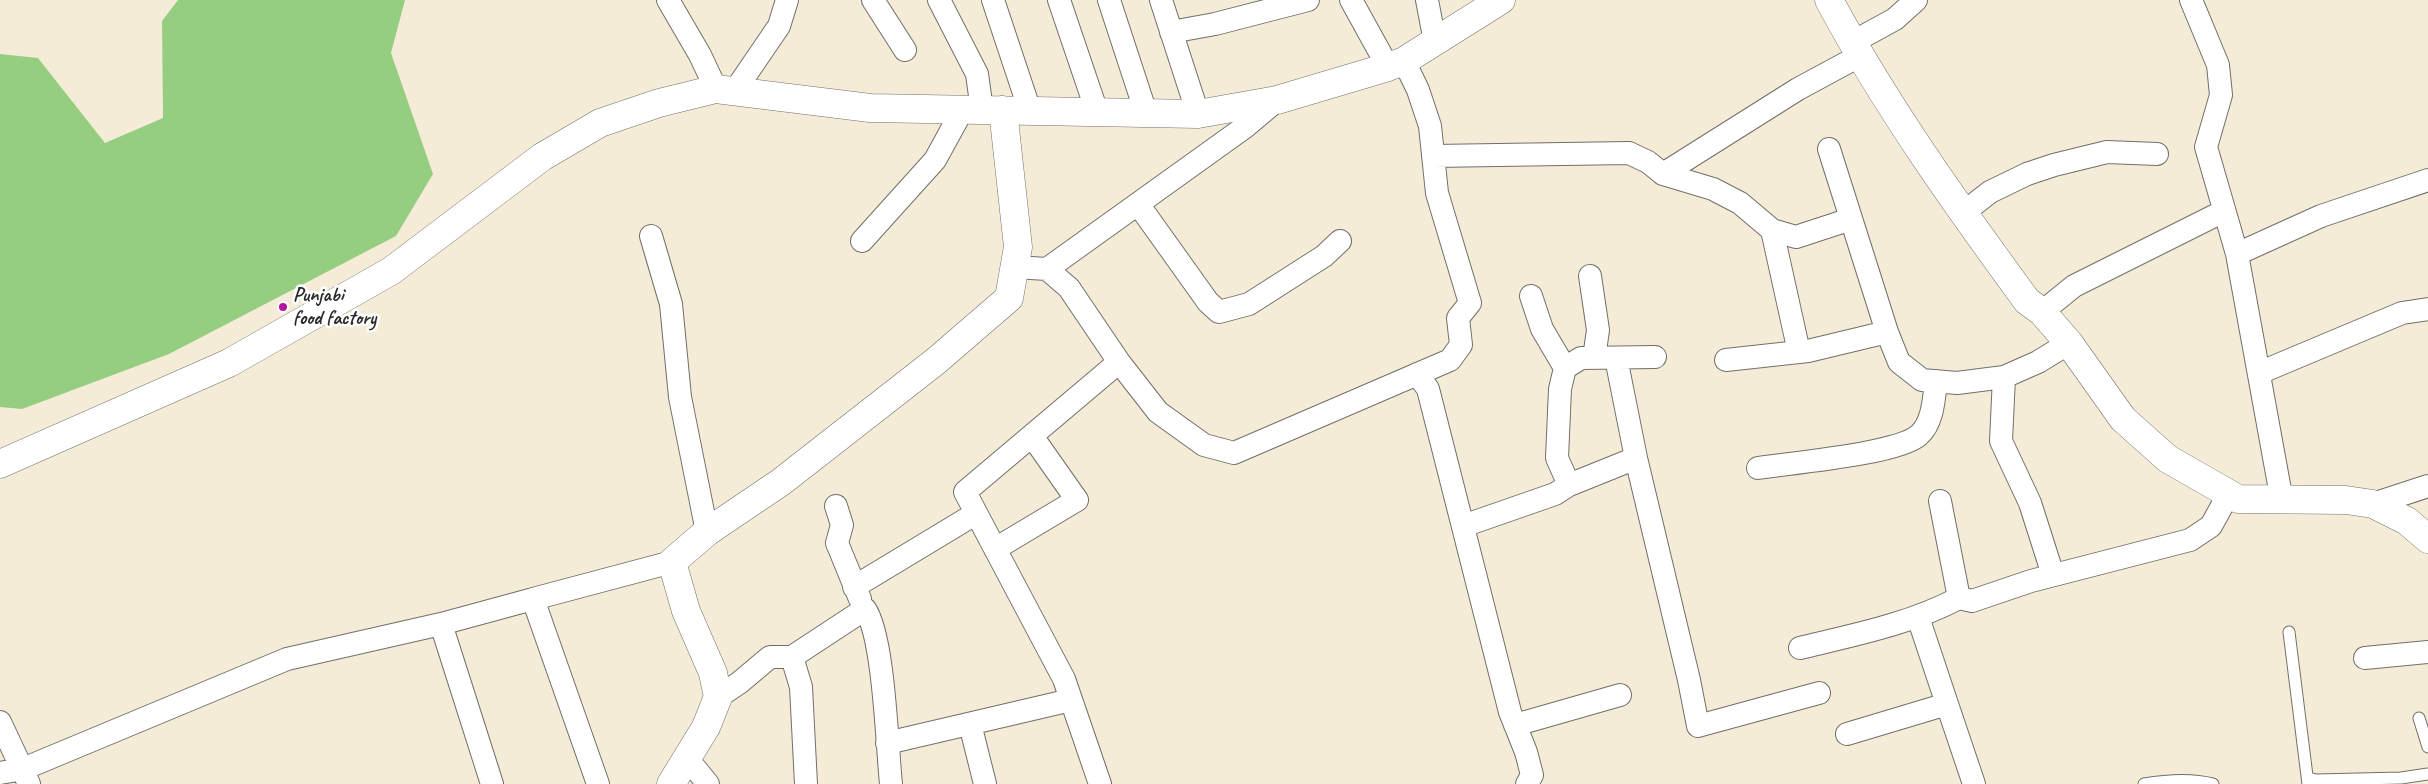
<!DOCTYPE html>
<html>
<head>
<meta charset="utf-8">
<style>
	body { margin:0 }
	canvas { display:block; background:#f5ecd8 }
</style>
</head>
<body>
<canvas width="2428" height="784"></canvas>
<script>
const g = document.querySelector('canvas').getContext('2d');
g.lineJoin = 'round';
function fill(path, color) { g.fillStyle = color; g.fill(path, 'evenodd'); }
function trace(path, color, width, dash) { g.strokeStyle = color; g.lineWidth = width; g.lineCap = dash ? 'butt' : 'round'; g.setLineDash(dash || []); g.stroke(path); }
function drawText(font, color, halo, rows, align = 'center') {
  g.font = font + ' Caveat,sans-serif'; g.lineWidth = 5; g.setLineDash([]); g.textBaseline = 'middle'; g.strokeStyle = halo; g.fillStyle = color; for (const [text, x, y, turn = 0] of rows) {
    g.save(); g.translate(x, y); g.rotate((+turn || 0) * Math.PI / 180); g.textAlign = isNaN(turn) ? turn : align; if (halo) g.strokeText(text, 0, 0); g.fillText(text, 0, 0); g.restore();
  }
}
const green = new Path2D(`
	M178 0H405L391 53 433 174 396 236 169 354 22 409 0 407V54L38 58 105 143 163 118 162 21Z`);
const lane = new Path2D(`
	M2289 632 2308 784
	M2419 718 2428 747
	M2308 778 2316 780 2401 778 2428 774
	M2144 784C2167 780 2190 778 2213 784`);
const street = new Path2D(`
	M668 0 700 55 716 89
	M873 0 905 50
	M939 0 977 74 982 110
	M993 0 1030 111
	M1059 0 1097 112
	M1109 0 1146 113
	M1161 0 1198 114
	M1351 0 1388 67
	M1427 0 1435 42
	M2191 0 2218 65 2221 95 2206 147 2237 254
	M1171 32 1215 24 1308 0
	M1853 42 1895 19 1916 0
	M734 92 779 26 787 0
	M1829 149 1887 332 1899 362 1922 380 1957 383 2004 377 2038 362 2069 343
	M1433 156 1629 153 1648 162 1663 174 1713 189 1740 203 1772 230 1796 237 1851 219
	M1663 174 1798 89 1861 55
	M1138 204 1208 302 1219 312 1249 304 1324 256 1340 241
	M1963 213 1990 192 2027 174 2054 165 2107 152 2157 154
	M1772 230 1799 352
	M651 236 671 304 680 397 707 532
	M862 241 935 160 963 109
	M1014 267 1047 269 1069 288 1119 362
	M1047 269 1245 127 1277 100
	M1590 276 1598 330 1594 358
	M1531 296 1542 329 1565 368
	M2042 312 2074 286 2224 211
	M1616 358 1636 458
	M1726 360 1808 351 1887 332
	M2259 373 2402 313 2428 309
	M1417 374 1428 389 1510 712 1526 752 1532 775 1527 784
	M2004 377 2001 441 2030 503 2053 575
	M1758 468C1790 463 1898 454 1919 435 1933 423 1934 398 1936 381
	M1569 485 1557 458 1560 389 1565 368 1581 358 1655 357
	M1940 501 1959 598 1972 601 2031 581 2190 540 2211 526 2228 495
	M2282 501 2237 254 2321 216 2428 180
	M2373 504 2428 486
	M836 506 842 525 837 543 860 599
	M1463 526 1555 494 1569 485 1636 458 1689 680 1698 726 1819 693
	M995 549 1077 500 1032 436
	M854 587 970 517 974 509
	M533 599 672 562
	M1800 648C1854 635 1910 624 1959 598
	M792 657 801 687 806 784
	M2365 658 2428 652
	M718 697 739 683 770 657H792L865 609C884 636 887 746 891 784
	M1947 704 1974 784
	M0 722 29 784
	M970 724 985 784
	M1515 725 1620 695
	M1847 734 1947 704 1918 617
	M887 743 1071 700
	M686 757 708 784
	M0 773 23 769 287 659 441 624
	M492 784 441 624 533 599 598 784
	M1100 784 1064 679 965 492 1119 362 1158 412 1204 445 1234 453 1450 360 1461 345 1458 318 1470 303 1437 193 1430 126 1418 90 1404 61`);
const secondary = new Path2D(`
	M1829 0C1886 106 1956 204 2027 301L2042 312 2069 343 2123 419 2168 459 2238 499 2346 500 2373 504 2407 521 2428 539
	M0 464 229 363 391 271 542 157 600 123 659 103 716 89 870 108 1198 114 1277 100 1388 67 1404 61 1501 0
	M671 784 706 727 718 697 713 673 686 611 672 562 707 532 781 482 936 361 1009 298 1018 247 1003 110`);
const markers = [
	[283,307,5,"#b5179e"]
];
const poiNames = [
	["Punjabi",293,296],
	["food factory",293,319]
];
fill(green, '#96ce81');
trace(lane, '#726f68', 13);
trace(street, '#726f68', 24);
trace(secondary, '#726f68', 29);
trace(lane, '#fff', 11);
trace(street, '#fff', 22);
trace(secondary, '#fff', 28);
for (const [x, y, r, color] of markers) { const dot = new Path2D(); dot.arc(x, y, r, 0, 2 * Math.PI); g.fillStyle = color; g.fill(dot); trace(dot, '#fff', 2); }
drawText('bold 20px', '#2b2b2b', '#fff', poiNames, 'left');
</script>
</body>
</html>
